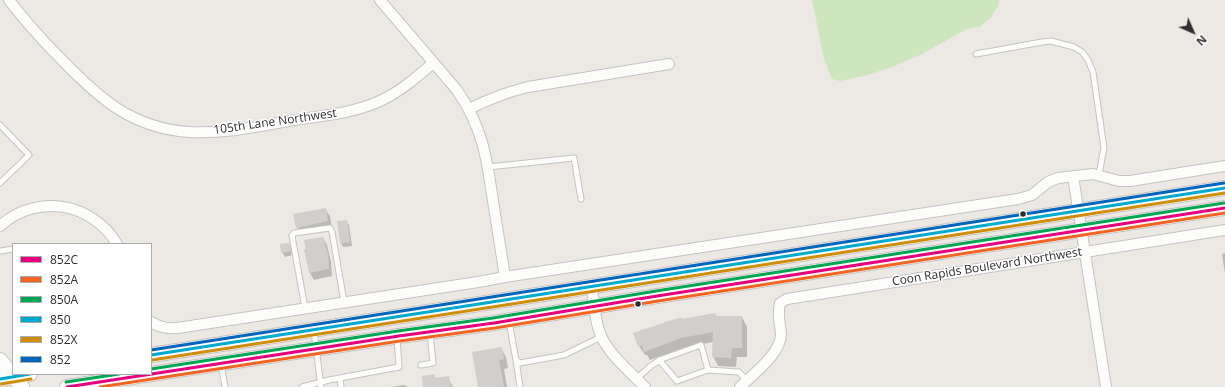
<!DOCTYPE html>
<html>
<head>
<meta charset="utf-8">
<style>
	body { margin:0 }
	#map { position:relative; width:1225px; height:387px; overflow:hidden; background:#ece8e4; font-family:"Open Sans",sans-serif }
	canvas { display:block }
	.legend { position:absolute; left:12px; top:243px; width:140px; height:132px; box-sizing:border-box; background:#fff; border:1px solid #ababab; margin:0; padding:5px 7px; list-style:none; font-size:12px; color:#2e2e2e }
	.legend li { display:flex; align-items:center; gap:8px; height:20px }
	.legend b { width:20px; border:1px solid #ababab }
	.north { position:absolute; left:1173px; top:12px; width:40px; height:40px; -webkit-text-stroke:3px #fff; paint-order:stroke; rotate:135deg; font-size:11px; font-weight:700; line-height:16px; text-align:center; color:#2e2e2e }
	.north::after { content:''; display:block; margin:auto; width:14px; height:18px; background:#2e2e2e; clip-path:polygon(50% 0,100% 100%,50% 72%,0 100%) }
</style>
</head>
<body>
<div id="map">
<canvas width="1225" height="387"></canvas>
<ul class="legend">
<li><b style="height:5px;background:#e5007d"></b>852C</li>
<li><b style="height:5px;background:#f26522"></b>852A</li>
<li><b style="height:5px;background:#00a651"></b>850A</li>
<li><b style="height:5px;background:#00a9ce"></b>850</li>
<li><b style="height:5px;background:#cf8e09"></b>852X</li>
<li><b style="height:5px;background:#0065bd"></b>852</li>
</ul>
<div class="north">N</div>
</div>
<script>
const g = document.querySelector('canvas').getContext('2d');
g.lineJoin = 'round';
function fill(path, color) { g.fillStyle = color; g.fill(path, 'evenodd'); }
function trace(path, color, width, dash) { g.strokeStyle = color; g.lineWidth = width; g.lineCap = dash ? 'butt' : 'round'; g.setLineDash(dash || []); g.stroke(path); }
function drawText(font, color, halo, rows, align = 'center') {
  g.font = font + ' "Open Sans",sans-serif'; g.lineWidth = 3; g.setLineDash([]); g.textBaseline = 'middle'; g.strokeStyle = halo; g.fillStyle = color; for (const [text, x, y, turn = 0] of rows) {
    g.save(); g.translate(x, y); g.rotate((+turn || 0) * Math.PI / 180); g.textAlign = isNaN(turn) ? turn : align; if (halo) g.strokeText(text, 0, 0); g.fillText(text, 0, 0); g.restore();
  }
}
const green = new Path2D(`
	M812 0H999V4L991 17 981 26 967 29 922 54 892 67 864 76 840 81 832 79 824 59Z`);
const shadow = new Path2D(`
	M325 209 330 216 332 228 301 234 297 227Z
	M346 221 349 225 352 246 343 247 341 243Z
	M323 238 327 245 331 262 332 276 314 280 310 273Z
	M289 244 291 248 292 255 285 257 282 252Z
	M1225 253V274L1222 254Z
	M715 314 717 317H742L747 327V357H737L736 367 718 366 713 356V342L687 347 650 360 647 355H645L639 346 682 320Z
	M501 348 506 357 508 368 504 369 507 387H479Z
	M434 375 436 379 448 377 453 387H424Z
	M405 385 407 387H390Z`);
const building = new Path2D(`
	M326 208 328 221 296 228 293 214Z
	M347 220 350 242 340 243 337 221Z
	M323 237 328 254 329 269 309 273 304 249H306L304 240Z
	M289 243 291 251 281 253 280 244Z
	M715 313V316H742V348H732L731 358 712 357 713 332 681 338 644 352 642 345 638 347 633 333 681 317 682 319Z
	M502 347 504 359 499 360 504 387H478L472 352Z
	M435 374V378L449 376 451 387H423L422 376Z`);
const lane = new Path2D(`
	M976 54 1042 42 1051 41 1074 47 1082 52 1088 60 1093 72 1104 148 1099 174
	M0 125 29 155 0 183
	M488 167 574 158 581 199
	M0 251 13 249
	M305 308 292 236 294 233 330 228 332 232 344 302
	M509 322 516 360 520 363 564 355 601 337
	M314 331 321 387
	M516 360 520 387
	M659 360 677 381 708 370
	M221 364 225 387
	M421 365 433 363 430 333
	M340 378 341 387
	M637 378 652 365 662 359 701 345 708 370 739 372 746 380
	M302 387 329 380 399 367 397 337`);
const street = new Path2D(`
	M9 0C25 21 42 40 61 59 99 98 131 128 189 132 223 134 255 127 288 121 319 116 353 114 382 100 401 91 417 77 433 63
	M380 0 456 89C482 125 487 158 493 201 497 226 501 251 505 277
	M469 109C489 99 507 92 528 87L669 64
	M1073 176 1106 387
	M0 226C36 193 92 202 117 244
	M592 287C594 303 595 324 602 338 611 356 631 373 645 387
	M151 322C162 329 172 329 184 327L478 282 505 277 1018 199 1032 195 1048 182 1058 178 1093 174 1119 181H1130L1225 166
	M740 387C753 374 781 354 781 334 780 321 777 317 780 303L787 299 1225 230`);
const secondary = new Path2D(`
	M151 355 1225 188
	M0 360 22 387
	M0 379 30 374
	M67 387 399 336 494 323 657 296 1225 208`);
const bus1 = new Path2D(`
	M67 387 399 336 494 323 657 296 1225 208`);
const bus2 = new Path2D(`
	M100 387 400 341 495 328 658 301 1225 213`);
const bus3 = new Path2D(`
	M151 369 398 331 493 318 656 291 1224 203
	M66 382 119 374`);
const bus4 = new Path2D(`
	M151 355 1225 188
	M0 379 30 374`);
const bus5 = new Path2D(`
	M152 360 1225 193
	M1 384 31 379`);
const bus6 = new Path2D(`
	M151 350 1224 183`);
const markers = [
	[1023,214,3.5,"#2e2e2e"],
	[638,304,3.5,"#2e2e2e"]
];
const streetNames = [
	["105th Lane Northwest",275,122,-8],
	["Coon Rapids Boulevard Northwest",987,267,-9]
];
fill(green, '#cee6be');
fill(shadow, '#0003');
fill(building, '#d1cecb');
trace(lane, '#c5c4c5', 7);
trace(street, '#c5c4c5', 12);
trace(secondary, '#c5c4c5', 16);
trace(lane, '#fcfcfb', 5);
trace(street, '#fcfcfb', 10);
trace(secondary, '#fcfcfb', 14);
trace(bus1, '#e5007d', 3);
trace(bus2, '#f26522', 3);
trace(bus3, '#00a651', 3);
trace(bus4, '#00a9ce', 3);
trace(bus5, '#cf8e09', 3);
trace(bus6, '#0065bd', 3);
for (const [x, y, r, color] of markers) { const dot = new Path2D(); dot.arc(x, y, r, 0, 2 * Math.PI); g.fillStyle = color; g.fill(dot); trace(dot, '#fff', 1.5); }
drawText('12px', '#2e2e2e', '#fff', streetNames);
</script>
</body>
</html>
